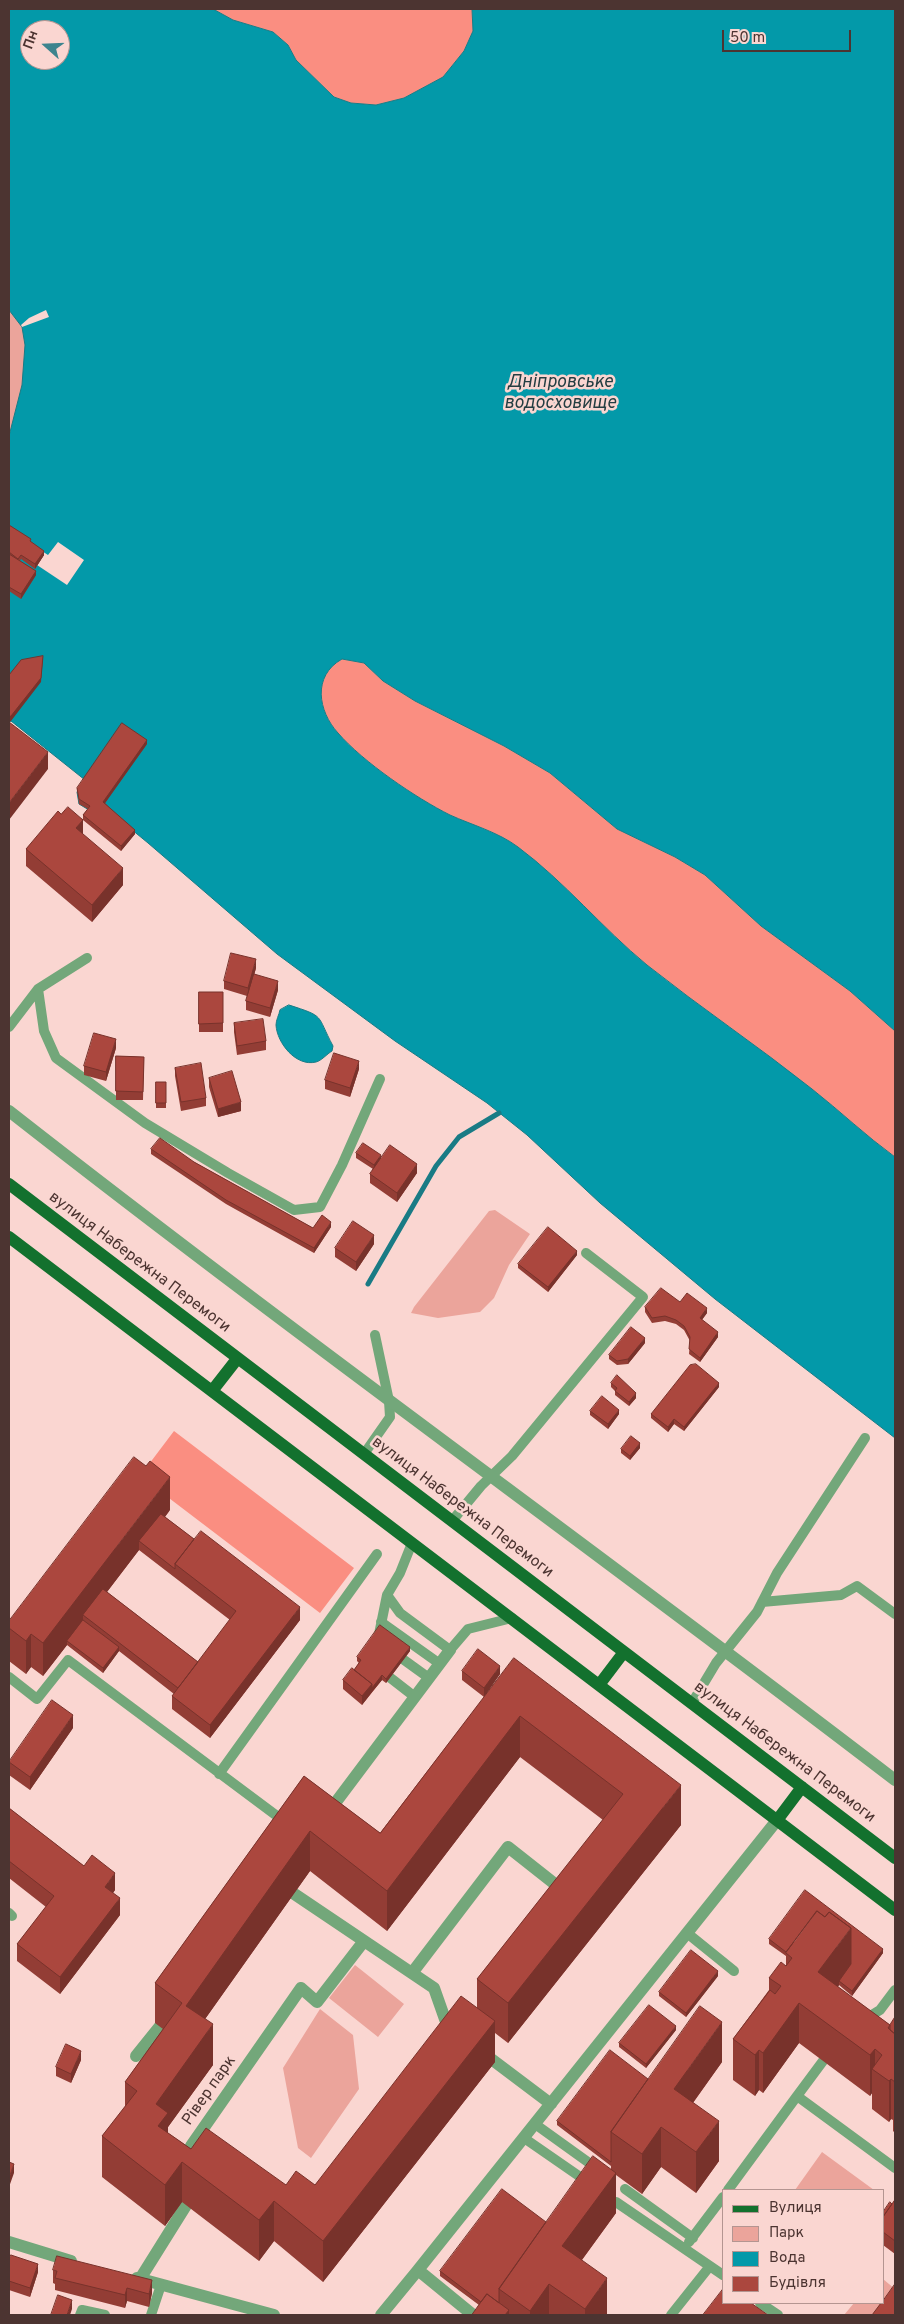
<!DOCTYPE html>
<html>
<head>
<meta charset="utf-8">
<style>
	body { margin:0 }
	#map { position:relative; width:904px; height:2324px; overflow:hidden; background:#fad6d1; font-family:Overpass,sans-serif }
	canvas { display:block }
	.frame { position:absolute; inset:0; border:10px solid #4c3431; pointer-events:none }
	.legend { position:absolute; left:722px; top:2189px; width:162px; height:115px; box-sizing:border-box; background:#fad6d1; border:1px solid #b49591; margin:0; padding:6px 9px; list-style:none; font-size:15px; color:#4c3431 }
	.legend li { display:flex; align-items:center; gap:10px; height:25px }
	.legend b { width:25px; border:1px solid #b49591 }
	.north { position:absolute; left:20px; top:20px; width:50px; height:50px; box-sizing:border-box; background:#fad6d1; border:1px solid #b49591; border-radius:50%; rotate:290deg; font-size:14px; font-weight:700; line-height:20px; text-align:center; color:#4c3431 }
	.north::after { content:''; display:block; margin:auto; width:18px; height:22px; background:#3d848e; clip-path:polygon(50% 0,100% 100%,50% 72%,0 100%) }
	.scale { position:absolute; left:722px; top:30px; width:129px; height:22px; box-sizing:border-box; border:2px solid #4c3431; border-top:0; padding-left:6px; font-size:15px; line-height:18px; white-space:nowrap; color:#4c3431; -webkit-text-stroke:4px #fad6d1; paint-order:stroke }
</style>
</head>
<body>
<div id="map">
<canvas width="904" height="2324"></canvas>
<div class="frame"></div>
<ul class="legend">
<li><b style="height:6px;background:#13712e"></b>Вулиця</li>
<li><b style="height:14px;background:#eba49b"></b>Парк</li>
<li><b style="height:14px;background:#0399a9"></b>Вода</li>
<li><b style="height:14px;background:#ab473e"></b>Будівля</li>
</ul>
<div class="north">Пн</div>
<div class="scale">50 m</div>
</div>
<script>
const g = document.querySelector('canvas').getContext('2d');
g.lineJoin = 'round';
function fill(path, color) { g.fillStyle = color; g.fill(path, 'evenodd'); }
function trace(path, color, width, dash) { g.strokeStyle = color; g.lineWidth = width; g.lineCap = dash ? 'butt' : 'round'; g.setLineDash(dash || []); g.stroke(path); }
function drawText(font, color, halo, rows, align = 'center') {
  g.font = font + ' Overpass,sans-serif'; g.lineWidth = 5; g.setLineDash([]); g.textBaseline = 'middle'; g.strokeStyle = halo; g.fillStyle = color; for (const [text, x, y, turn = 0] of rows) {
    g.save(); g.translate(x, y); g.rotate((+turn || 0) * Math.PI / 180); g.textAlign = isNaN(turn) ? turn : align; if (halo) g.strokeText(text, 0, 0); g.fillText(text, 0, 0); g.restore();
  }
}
const green = new Path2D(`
	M9 310C13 315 18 319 21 325 34 354 18 407 9 436Z
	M495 1210 530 1234 509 1265 494 1298 480 1312 438 1318 411 1313 414 1307 489 1211Z
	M355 1965 404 2004 378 2037 329 1998Z
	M320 2009 353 2035 359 2089 311 2158 298 2148 283 2068Z
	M822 2152 874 2190H795Z
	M883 2279 895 2289 882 2315H844L854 2303H883Z`);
const forest = new Path2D(`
	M213 9H472L473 31 464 51 443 77 404 98 376 105 351 103 334 97 296 60 288 45 273 32 233 20Z
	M342 659 364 663 383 681 415 701 504 746 550 773 617 829 675 857 705 875 761 926 850 991 895 1031V1157C866 1136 840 1111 812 1089 758 1046 701 1008 647 965 602 928 565 882 518 847 498 832 472 825 450 815 416 798 363 762 338 733 318 711 312 676 342 659Z
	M174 1431 354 1568 320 1613 140 1476Z`);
const water = new Path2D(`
	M9 9H213L233 20 273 32 288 45 296 60 334 97 351 103 376 105 404 98 443 77 464 51 473 31 472 9H895V1031L850 991 761 926 705 875 675 857 617 829 550 773 504 746 415 701 383 681 364 663 342 659C312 676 318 711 338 733 363 762 416 798 450 815 472 825 498 832 518 847 565 882 602 928 647 965 701 1008 758 1046 812 1089 840 1111 866 1136 895 1157V1438L715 1299 600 1203 527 1135 487 1103 395 1041 277 954 148 843 103 806 89 810 79 804 77 792 85 780 11 721 9 722V436L22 385 25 345 22 327 9 310ZM30 30H60V60H30Z
	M289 1005C326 1017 316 1014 333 1046L332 1051C327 1054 321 1061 316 1062 296 1067 277 1043 276 1025 276 1020 279 1015 280 1010Z`);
const pier = new Path2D(`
	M46 310 49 317 22 327 21 325 29 318Z
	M58 542 84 560 67 585 37 565 44 555 31 544 48 555Z`);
const stream = new Path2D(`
	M368 1284 436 1166 459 1137 499 1113`);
const service = new Path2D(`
	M38 989 44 1031 56 1058 145 1123 228 1173 294 1210 320 1207 342 1165 380 1079
	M9 1027 38 989 87 958
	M364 1454 390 1417 389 1401 375 1335
	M452 1521 481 1486 512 1456 643 1297 586 1253
	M412 1543 400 1573 387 1595 400 1613 450 1650 468 1629 512 1618
	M762 1602 841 1595 857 1586 895 1614
	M381 1622 440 1664
	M378 1639 387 1595
	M393 1652 429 1678
	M379 1669 415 1697
	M9 1677 37 1699 68 1660 285 1822
	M692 1703 716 1663 757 1612 777 1573 865 1438
	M219 1774 377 1554
	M9 1913 12 1916
	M687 1933 734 1971
	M862 2021 880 2010 895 1990
	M797 2096 823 2061
	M535 2124 599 2170
	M524 2138 589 2183
	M625 2189 693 2238
	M728 2190 797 2096 895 2168
	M616 2202 723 2275
	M689 2242 723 2197
	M760 2303 778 2315
	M80 2315 82 2310 105 2315
	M151 2315 161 2285
	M671 2315 710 2266`);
const pedestrian = new Path2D(`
	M9 1111C300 1339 602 1555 895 1780`);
const minor = new Path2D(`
	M327 1814 450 1650
	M281 1885 434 1988 446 2022 455 2030
	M412 1973 508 1847 565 1892
	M482 2052 551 2104
	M136 2056 169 2015
	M207 2157 191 2146 301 1988 317 2002 364 1941
	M9 2242 71 2261
	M418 2270 778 1819
	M137 2278 274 2315
	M140 2279 195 2191
	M381 2315 418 2270 473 2315`);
const primary = new Path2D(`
	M9 1184 895 1858
	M9 1237 895 1910
	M212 1391 237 1359
	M599 1685 624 1652
	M778 1819 802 1787`);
const wall = new Path2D(`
	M9 525 31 542 44 555 35 569 21 559 20 561 36 575 21 599 9 591Z
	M147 744 105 803 135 834 121 851 83 820V835L123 885 92 922 26 866V849L61 814 83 819V815L88 809 79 804 77 788Z
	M256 968 252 983 278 990 270 1017 246 1010V1001L247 996 224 989V981Z
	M199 992H223V1032H199Z
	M234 1023 266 1041V1050L237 1055 234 1032Z
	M116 1048 106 1081 84 1075V1066Z
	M116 1056 144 1057 143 1100H116Z
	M175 1068 206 1098V1106L181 1111 175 1076Z
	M359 1069 350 1097 325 1089V1080Z
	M209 1078 241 1111 218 1117 209 1087Z
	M156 1082H166V1108H156Z
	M151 1149 194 1162 313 1228 331 1227 314 1253 226 1204 151 1154Z
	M356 1153 381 1158 417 1173 397 1202 370 1183V1174L373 1169 356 1158Z
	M374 1244 356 1271 335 1257V1248Z
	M577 1255 548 1292 518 1268V1264Z
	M680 1302 707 1313 702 1320 718 1337 700 1362 689 1354 690 1341 684 1330 676 1324 665 1321 652 1323 645 1312V1307Z
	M645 1343 628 1364 617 1365 609 1359V1355Z
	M611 1383 636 1398 629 1406 615 1395V1391L611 1387Z
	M719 1387 684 1431 674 1424 668 1432 651 1418V1414Z
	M590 1411 619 1414 608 1429 590 1415Z
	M640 1448 630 1460 621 1453V1449Z
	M170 1510 165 1517 300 1620 210 1738 172 1709V1696L174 1694 119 1651 103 1673 67 1645 43 1676 31 1667 26 1674 9 1661V1621ZM139 1550 230 1620 198 1662 107 1592Z
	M410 1651 386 1683 382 1680 362 1705 343 1689V1680L354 1670 359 1663 357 1661V1657Z
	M514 1658 681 1825 508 2043 495 2033V2062L323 2282 274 2241 259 2261 182 2202 165 2226 102 2177V2136L125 2107V2082L163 2029 155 2023V1983L304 1776 380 1833ZM520 1757 603 1820 477 1979V2008L315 2185H286L191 2149 168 2133V2127L213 2065 205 2019 310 1871 387 1931Z
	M462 1671 500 1674 484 1697 462 1680Z
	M73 1728 30 1790 9 1775V1762Z
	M9 1808 115 1890 113 1893 120 1915 60 1994 17 1961V1944L46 1907 9 1878Z
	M769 1939 883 1953 852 1996 839 1985 838 1987 890 2025 895 2017V2133L893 2131V2120L891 2119 889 2122 872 2109V2093L870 2096 799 2043 763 2093 759 2090 755 2096 733 2080V2039L769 1990V1978L786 1965V1956L769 1944Z
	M718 1976 686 2017 659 1996V1992Z
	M676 2030 646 2068 619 2047V2043Z
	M81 2060 71 2083 56 2076V2067Z
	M722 2062 693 2103 719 2161 696 2193 661 2167 642 2194 616 2175V2213L582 2260 607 2315H472L479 2305 440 2276V2271L546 2222 611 2169V2166L557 2125V2121L648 2079Z
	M895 2200V2254L883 2245V2212L892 2204Z
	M9 2260 38 2272 30 2297 9 2290Z
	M53 2270 152 2293 149 2307 127 2301 125 2308 55 2290V2284L53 2283Z`);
const shadedWall = new Path2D(`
	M44 551V555L35 569V564Z
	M36 571V575L21 599V594Z
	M43 656 41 682 11 721 9 722V717Z
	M147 740V744L103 806V802Z
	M48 752V769L9 820V803Z
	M83 820V837L76 828Z
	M135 830V834L121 851V846Z
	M123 868V885L92 922V905Z
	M256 959V968L248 996V988Z
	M278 981V990L270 1017V1008Z
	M116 1039V1048L106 1081V1072Z
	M359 1061V1069L350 1097V1088Z
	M241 1102V1111L218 1117V1109Z
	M381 1155V1160L374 1170V1165Z
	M417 1164V1173L397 1202V1193Z
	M331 1222V1227L314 1253V1248Z
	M374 1235V1244L356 1271V1262Z
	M577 1251V1255L548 1292V1287Z
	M707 1308V1313L700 1322V1318Z
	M718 1332V1337L700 1362V1358Z
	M645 1338V1343L628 1364V1359Z
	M719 1383V1387L684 1431V1427Z
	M636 1393V1398L629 1406V1402Z
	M619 1410V1414L608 1429V1424Z
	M674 1419V1424L668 1432V1427Z
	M640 1443V1448L630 1460V1456Z
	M170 1477V1510L144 1544 139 1541V1550L87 1618 83 1615V1624L67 1641V1645L43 1676V1643Z
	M300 1607V1620L210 1738V1725Z
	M31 1634V1667L26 1674V1641Z
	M119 1647V1651L103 1673V1668Z
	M410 1647V1651L386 1683V1679Z
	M500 1666V1674L484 1697V1688Z
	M382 1675V1680L372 1692V1688Z
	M372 1684V1692L362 1705V1696Z
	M73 1715V1728L30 1790V1777Z
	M520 1716V1757L387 1931V1891Z
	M681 1785V1825L508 2043V2003Z
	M310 1831V1871L186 2046V2006Z
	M115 1873V1890L105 1904V1887Z
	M120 1898V1915L60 1994V1977Z
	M851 1928V1969L839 1981V1985L818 2013V1972Z
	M883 1949V1953L852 1996V1991Z
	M718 1971V1976L686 2017V2013Z
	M799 2003V2043L763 2093V2053Z
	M495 2021V2062L323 2282V2241Z
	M722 2022V2062L674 2129V2089Z
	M213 2024V2065L168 2127V2154L158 2167 156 2104Z
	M676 2026V2030L646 2068V2064Z
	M875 2049V2071L872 2069V2093L870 2096V2055Z
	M759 2050V2090L755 2096V2055Z
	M81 2051V2060L71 2083V2074Z
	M891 2079V2119L889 2122V2081Z
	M719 2121V2161L696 2193V2152Z
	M661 2127V2167L642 2194V2154Z
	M182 2162V2202L165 2226V2185Z
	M14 2164V2173L9 2187V2178Z
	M616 2173V2213L562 2287V2246Z
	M274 2201V2241L259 2261V2220Z
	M38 2264V2272L30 2297V2288Z
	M607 2278V2315H585V2309Z
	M152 2280V2293L149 2307V2294Z
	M549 2284V2315H530V2311Z
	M127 2288V2301L125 2308V2295Z
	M72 2300V2309L70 2315H67Z
	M509 2310V2315H505Z`);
const building = new Path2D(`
	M9 525 31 539 30 541 44 551 35 564 21 555 18 559 9 552Z
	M9 554 36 571 21 594 9 587Z
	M43 656 41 678 11 716 9 717V675L21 660Z
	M9 722 48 752 9 803Z
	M122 723 147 740 103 802 135 830 121 846 83 815 90 806 79 799 77 788Z
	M68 807 83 820 76 828 123 868 92 905 26 849 58 811 61 814Z
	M231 953 256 959 248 988 224 981Z
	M254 974 278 981 270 1008 246 1001Z
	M199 992H223V1023L199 1024Z
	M263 1019 266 1041 237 1046 234 1023Z
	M94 1033 116 1039 106 1072 84 1066Z
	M334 1053 359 1061 350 1088 325 1080Z
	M116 1056 144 1057 143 1092 116 1091Z
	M201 1063 206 1098 181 1102 175 1068Z
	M232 1071 241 1102 218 1109 209 1078Z
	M156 1082H166V1103H156Z
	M160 1138 194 1162 313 1228 322 1215 331 1222 314 1248 226 1200 151 1149Z
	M363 1143 381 1155 374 1165 356 1153Z
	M390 1145 417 1164 397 1193 370 1174Z
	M353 1221 374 1235 356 1262 335 1248Z
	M548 1227 577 1251 548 1287 518 1264Z
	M661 1288 680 1302 687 1293 707 1308 700 1318 718 1332 700 1358 689 1349 690 1337 684 1326 676 1320 665 1316 652 1318 645 1307Z
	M631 1327 645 1338 628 1359 617 1361 609 1355Z
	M696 1364 719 1383 684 1427 674 1419 668 1427 651 1414 690 1365Z
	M617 1375 636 1393 629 1402 615 1391 617 1388 611 1383Z
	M602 1396 619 1410 608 1424 590 1411Z
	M631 1436 640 1443 630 1456 621 1449Z
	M134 1457 146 1466 150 1461 170 1477 43 1643 31 1634 26 1641 9 1628V1621Z
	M161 1514 194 1539 175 1564V1569L139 1541Z
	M201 1531 300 1607 210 1725 172 1696 236 1611 175 1564Z
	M103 1589 198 1662 178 1688 83 1615Z
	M83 1620 119 1647 103 1668 67 1641Z
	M380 1625 410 1647 386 1679 382 1675 372 1688V1684L354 1670 361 1660 357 1657Z
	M478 1649 500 1666 484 1688 462 1671Z
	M514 1658 681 1785 508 2003 477 1979 623 1794 520 1716 387 1891 310 1831 186 2006 213 2024 156 2104 168 2113 158 2126 191 2149 206 2128 286 2185 296 2171 315 2185 461 1996 495 2021 323 2241 274 2201 259 2220 182 2162 165 2185 102 2136 137 2091 125 2082 182 2003 155 1983 304 1776 380 1833Z
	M352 1668 372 1684 362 1696 343 1680Z
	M52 1700 73 1715 30 1777 9 1762Z
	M9 1808 84 1866 92 1855 115 1873 105 1887 120 1898 60 1977 17 1944 54 1896 9 1861Z
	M805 1890 883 1949 852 1991 839 1981 851 1964V1928L829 1912 825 1917 817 1911 786 1952 769 1939Z
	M817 1911 825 1917 829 1912 851 1928 818 1972 890 2025 888 2028 895 2034V2082L891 2079 889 2081 872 2069 882 2055 875 2049 870 2055 799 2003 763 2053 759 2050 755 2055 733 2039 770 1990 775 1994 781 1986 769 1978 781 1962 786 1966 792 1958 786 1953Z
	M691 1950 718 1971 686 2013 659 1992Z
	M649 2005 676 2026 646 2064 619 2043Z
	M700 2006 722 2022 674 2089 719 2121 696 2152 661 2127 642 2154 611 2132Z
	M895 2017V2034L890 2030V2025Z
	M66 2044 81 2051 71 2074 56 2067Z
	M610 2050 648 2079 611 2132V2162L557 2121Z
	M593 2156 616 2173 562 2246 607 2278 585 2309 549 2284 530 2311 499 2289Z
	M9 2162 14 2164 9 2178Z
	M502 2189 546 2222 499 2289V2303L487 2294 481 2302 440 2271Z
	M895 2200V2241L883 2232V2217Z
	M890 2202 892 2204 883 2217V2212Z
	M11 2255 38 2264 30 2288 9 2281V2260Z
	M57 2256 152 2280 149 2294 127 2288 125 2295 55 2278 57 2271 53 2270Z
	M895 2284V2315H872L881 2303H883V2301Z
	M723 2289V2303H751L768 2315H703Z
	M487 2294 509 2310 505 2315H472Z
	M58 2295 72 2300 67 2315H51Z`);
const streetNames = [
	["вулиця Набережна Перемоги",139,1263,37],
	["вулиця Набережна Перемоги",462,1508,37],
	["вулиця Набережна Перемоги",784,1753,37],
	["Рівер парк",210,2091,-55]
];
const waterNames = [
	["Дніпровське",560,383],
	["водосховище",560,404]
];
fill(green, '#eba49b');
fill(forest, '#fa8e81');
fill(water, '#0399a9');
trace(water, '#197b85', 1);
fill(pier, '#fad6d1');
trace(stream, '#197b85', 5);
trace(service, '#73a77a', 10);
trace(pedestrian, '#73a77a', 12);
trace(minor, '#73a77a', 12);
trace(primary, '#13712e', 12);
fill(wall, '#933d35');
fill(shadedWall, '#78322b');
fill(building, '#ab473e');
trace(building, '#78322b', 1);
drawText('16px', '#4c3431', '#fad6d1', streetNames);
drawText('italic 18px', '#243e42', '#fad6d1', waterNames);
</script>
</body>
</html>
